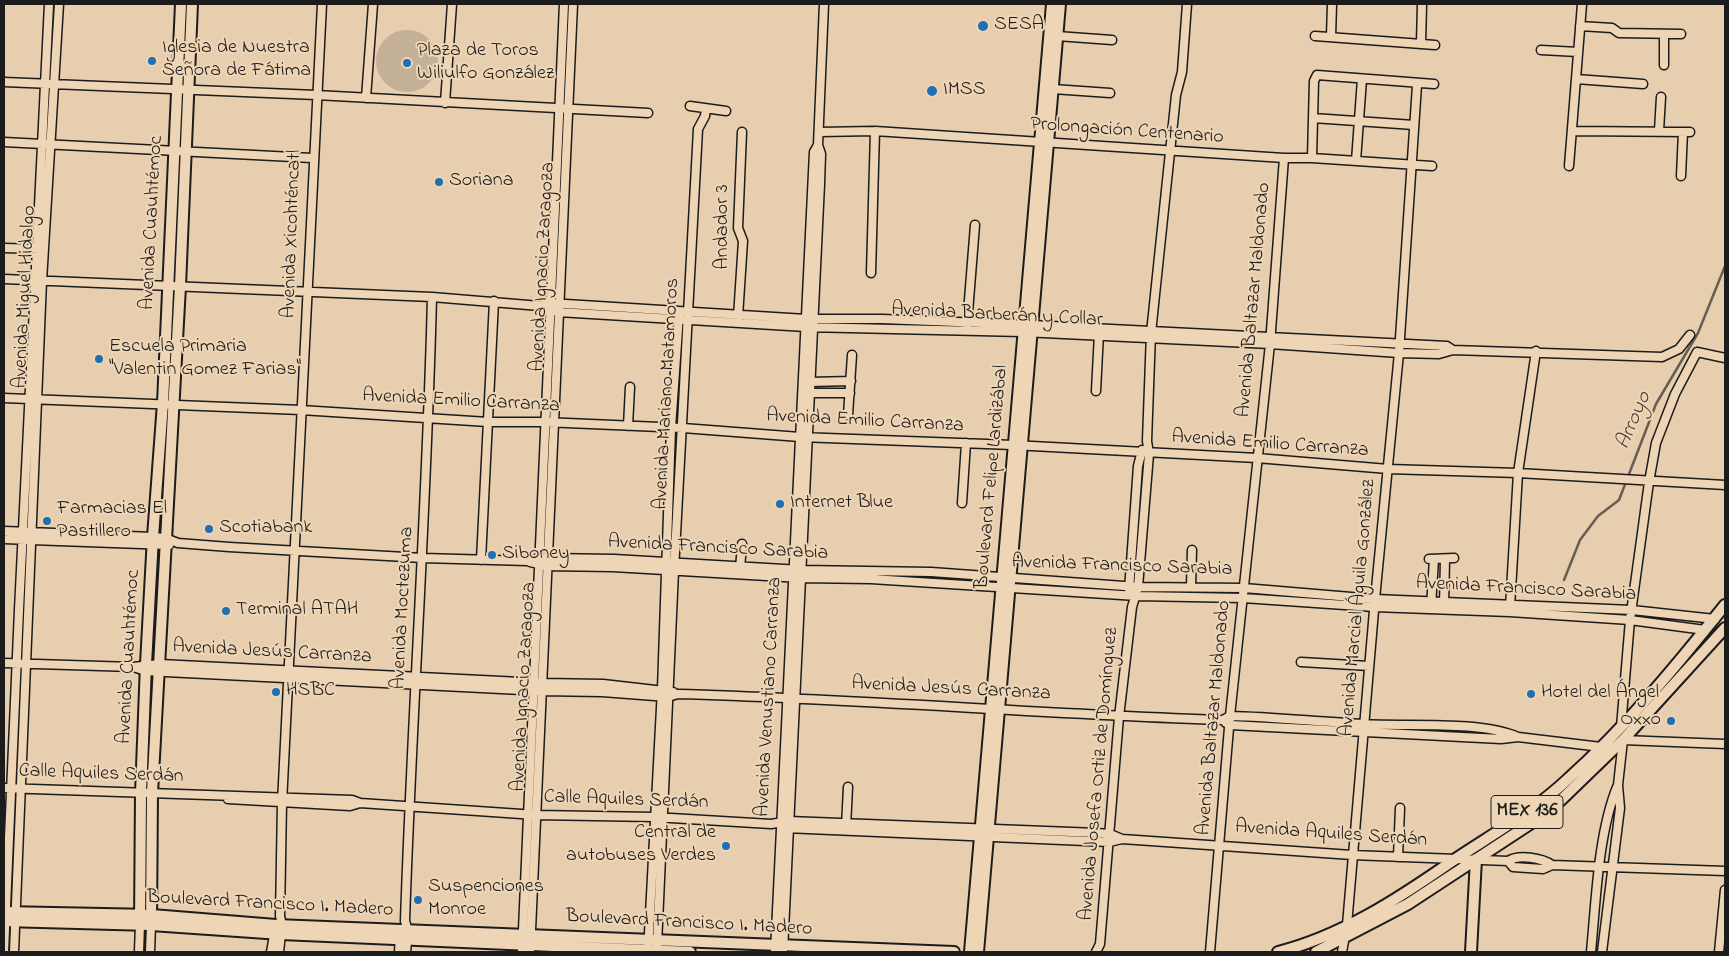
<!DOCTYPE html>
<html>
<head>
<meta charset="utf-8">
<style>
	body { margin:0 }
	#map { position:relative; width:1729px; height:956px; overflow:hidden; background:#e6ceaf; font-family:"Indie Flower",sans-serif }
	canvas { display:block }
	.frame { position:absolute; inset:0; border:5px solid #1c1c1c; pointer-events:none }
</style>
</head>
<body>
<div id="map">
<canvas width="1729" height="956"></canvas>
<div class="frame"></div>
</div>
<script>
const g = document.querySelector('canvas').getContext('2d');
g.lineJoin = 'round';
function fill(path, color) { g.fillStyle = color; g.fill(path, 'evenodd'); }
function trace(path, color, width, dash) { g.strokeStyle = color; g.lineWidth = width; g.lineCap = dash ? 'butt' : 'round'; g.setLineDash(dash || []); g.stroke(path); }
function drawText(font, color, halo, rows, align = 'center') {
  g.font = font + ' "Indie Flower",sans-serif'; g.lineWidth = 4; g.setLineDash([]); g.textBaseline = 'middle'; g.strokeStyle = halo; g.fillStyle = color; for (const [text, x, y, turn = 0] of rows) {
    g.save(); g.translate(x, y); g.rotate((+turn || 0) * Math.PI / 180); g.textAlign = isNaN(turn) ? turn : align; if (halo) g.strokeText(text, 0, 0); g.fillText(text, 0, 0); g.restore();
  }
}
const green = new Path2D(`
	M376 61a31 31 0 1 1 62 0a31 31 0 1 1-62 0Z`);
const stream = new Path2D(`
	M1564 580 1580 540 1598 516 1619 500 1656 404 1698 333 1725 266`);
const minor = new Path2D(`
	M1580 26 1612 28 1619 33 1681 34
	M1664 34V65
	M1057 36 1112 40
	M1315 36 1435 45
	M1331 37 1332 4
	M1421 44 1422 4
	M1541 50 1578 52
	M1576 79 1643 84
	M4 82 316 95 648 113
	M1053 89 1110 93
	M366 98 373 4
	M445 103 452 4
	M690 106 726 111
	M1313 118 1414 125
	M1572 131 1690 132
	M1659 131 1661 97
	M819 132 875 131 1284 158H1312L1432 166
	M4 142 312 158
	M1312 158 1314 81 1317 75 1434 84
	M1356 161 1362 79
	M1569 166 1582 4
	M1681 176 1683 132
	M4 248 40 249
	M871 273 875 131
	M4 279 432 297 540 306 558 312 806 327 1023 332 1270 344 1399 353 1439 354 1453 350
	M540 306 550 303 806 319H882L1032 325 1447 346 1453 350 1662 357 1679 349 1690 335
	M738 317 743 241 738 228 742 132
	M967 325 975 225
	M810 382 851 381
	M1096 391 1099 333
	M810 393H850
	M4 398 301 410 488 422H544L683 428 800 437 1013 445 1257 458 1388 469 1518 473 1725 485
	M848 415 852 355
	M628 426 630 387
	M962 503 966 443
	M4 531 153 537 165 538 178 543 229 547 423 558 528 561 548 558 614 559 801 570 931 572 1138 587 1244 588 1375 599 1632 610 1715 619
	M4 539 169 545
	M1429 559 1454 558
	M481 560 494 301
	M530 562 547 566 613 567 801 578 871 579 1137 596 1243 598 1374 607 1510 612 1630 620 1705 630
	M740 569 742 544
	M1191 587 1192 550
	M1129 590 1138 466 1142 450
	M1444 606 1445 559
	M1431 607 1434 559
	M1510 607 1518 473 1536 351
	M1301 662 1369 666
	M4 663 133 667 160 664 541 683 603 684 673 692
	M133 667 146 671 541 691 602 692 668 697 678 694C860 699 1041 714 1223 720L1230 716C1275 717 1319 722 1364 724 1408 727 1479 720 1518 737
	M1226 723 1230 725 1501 739 1518 737 1601 747
	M1621 727 1630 620 1649 482 1656 443 1675 394 1697 352 1725 358
	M4 788 352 800 360 803 536 815 654 817 771 824 789 821 1097 833 1110 834 1122 839
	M228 799 350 806 360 803
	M846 827 848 787
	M785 828 1109 842 1122 839 1352 855 1508 861C1519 854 1542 858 1552 865
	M1398 857 1400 808
	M1508 861 1513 867 1543 869 1552 865 1725 871
	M657 945 674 571 698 129 705 116 706 109
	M4 952 19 610 49 4
	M14 952 42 281 59 4
	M139 952 140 924
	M150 952 151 925
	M271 952 275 930
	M279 952 282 925 280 916 282 803 322 4
	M399 952 400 934
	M406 952 408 931 405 921C412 713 427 505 432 297
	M522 952 564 4
	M530 952 573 4
	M648 952 662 689 671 428 679 315
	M775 952 814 152 818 145
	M783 952 820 184 821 154 818 145 824 4
	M1096 952 1100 944 1119 717 1132 607 1138 587 1149 454 1147 441 1151 333 1176 95 1182 72 1187 4
	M1210 952 1230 716 1270 344 1284 158
	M1342 952 1347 925 1375 599 1399 353 1417 85
	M1591 952C1596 901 1598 834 1617 787
	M1602 952 1620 808 1618 785 1623 740 1725 744
	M1719 952 1725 890`);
const major = new Path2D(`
	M4 912 152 915 276 925 954 952
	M4 921 151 925 281 934 690 952
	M140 924 141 793 146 664 153 537 163 403 181 4
	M151 925 152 793 180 286 192 4
	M970 952 1052 4
	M978 952 1060 4
	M1278 952C1341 936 1398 899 1451 862 1491 835 1533 812 1568 779 1626 727 1676 666 1725 605
	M1316 952 1408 904 1530 824 1561 800 1623 740 1725 628
	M1471 952 1476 859`);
const markers = [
	[983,26,6,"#1f6fb2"],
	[152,61,5,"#1f6fb2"],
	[407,63,5,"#1f6fb2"],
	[932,91,6,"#1f6fb2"],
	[439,182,5,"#1f6fb2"],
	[99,359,5,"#1f6fb2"],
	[780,504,5,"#1f6fb2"],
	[47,521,5,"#1f6fb2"],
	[209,529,5,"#1f6fb2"],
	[492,555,5,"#1f6fb2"],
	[226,611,5,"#1f6fb2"],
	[276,692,5,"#1f6fb2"],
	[1531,694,5,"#1f6fb2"],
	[1671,721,5,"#1f6fb2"],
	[726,846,5,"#1f6fb2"],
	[418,900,5,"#1f6fb2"]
];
const shields = [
	[1527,812,72]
];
const shieldNames = [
	["MEX 136",1527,812]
];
const poiNames = [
	["SESA",994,26],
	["Iglesia de Nuestra",162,49],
	["Señora de Fátima",162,72],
	["Plaza de Toros",417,52],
	["Wiliulfo González",417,75],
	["IMSS",943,91],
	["Soriana",449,182],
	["Escuela Primaria",109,348],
	["\"Valentin Gomez Farias\"",109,371],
	["Internet Blue",790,504],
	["Farmacias El",57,510],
	["Pastillero",57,533],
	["Scotiabank",219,529],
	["Siboney",502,555],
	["Terminal ATAH",236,611],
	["HSBC",286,692],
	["Hotel del Ángel",1541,694],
	["Oxxo",1661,721,"right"],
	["Central de",716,834,"right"],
	["autobuses Verdes",716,857,"right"],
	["Suspenciones",428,888],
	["Monroe",428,911]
];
const streetNames = [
	["Prolongación Centenario",1127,132,4],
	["Avenida Cuauhtémoc",153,223,-87],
	["Andador 3",724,227,-90],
	["Avenida Xicohténcatl",293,234,-88],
	["Avenida Ignacio Zaragoza",544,267,-87],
	["Avenida Miguel Hidalgo",26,297,-87],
	["Avenida Baltazar Maldonado",1255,300,-85],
	["Avenida Barberán y Collar",997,316,3],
	["Avenida Mariano Matamoros",668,394,-87],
	["Avenida Emilio Carranza",461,402,3],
	["Avenida Emilio Carranza",865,422,3],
	["Avenida Emilio Carranza",1270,445,4],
	["Boulevard Felipe Lardizábal",993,477,-85],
	["Avenida Francisco Sarabia",718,549,3],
	["Avenida Francisco Sarabia",1122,567,2],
	["Avenida Francisco Sarabia",1526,590,3],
	["Avenida Moctezuma",404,608,-87],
	["Avenida Marcial Águila González",1359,608,-85],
	["Avenida Jesús Carranza",272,653,3],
	["Avenida Cuauhtémoc",130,657,-87],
	["Avenida Ignacio Zaragoza",525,687,-87],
	["Avenida Jesús Carranza",951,690,3],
	["Avenida Venustiano Carranza",770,697,-87],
	["Avenida Baltazar Maldonado",1215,718,-85],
	["Avenida Josefa Ortiz de Domínguez",1100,774,-85],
	["Calle Aquiles Serdán",101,775,2],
	["Calle Aquiles Serdán",626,801,2],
	["Avenida Aquiles Serdán",1331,835,4],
	["Boulevard Francisco I. Madero",270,905,3],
	["Boulevard Francisco I. Madero",689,924,3]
];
const waterNames = [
	["Arroyo",1635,421,-67]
];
fill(green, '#c4b096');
trace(stream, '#665e52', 2.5);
trace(minor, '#1c1c1c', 11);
trace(major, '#1c1c1c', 14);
trace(minor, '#eed5b5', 8);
trace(major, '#eed5b5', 10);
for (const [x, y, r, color] of markers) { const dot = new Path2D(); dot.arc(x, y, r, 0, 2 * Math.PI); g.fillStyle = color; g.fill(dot); trace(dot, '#eed5b5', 2); }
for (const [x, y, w] of shields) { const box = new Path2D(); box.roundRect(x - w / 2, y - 16.5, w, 33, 4); g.fillStyle = '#eed5b5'; g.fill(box); trace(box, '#1c1c1c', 1); }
drawText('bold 19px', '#1c1c1c', null, shieldNames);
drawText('20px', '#1c1c1c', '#eed5b5', poiNames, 'left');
drawText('20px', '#1c1c1c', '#eed5b5', streetNames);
drawText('italic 21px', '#47423c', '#eed5b5', waterNames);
</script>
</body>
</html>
